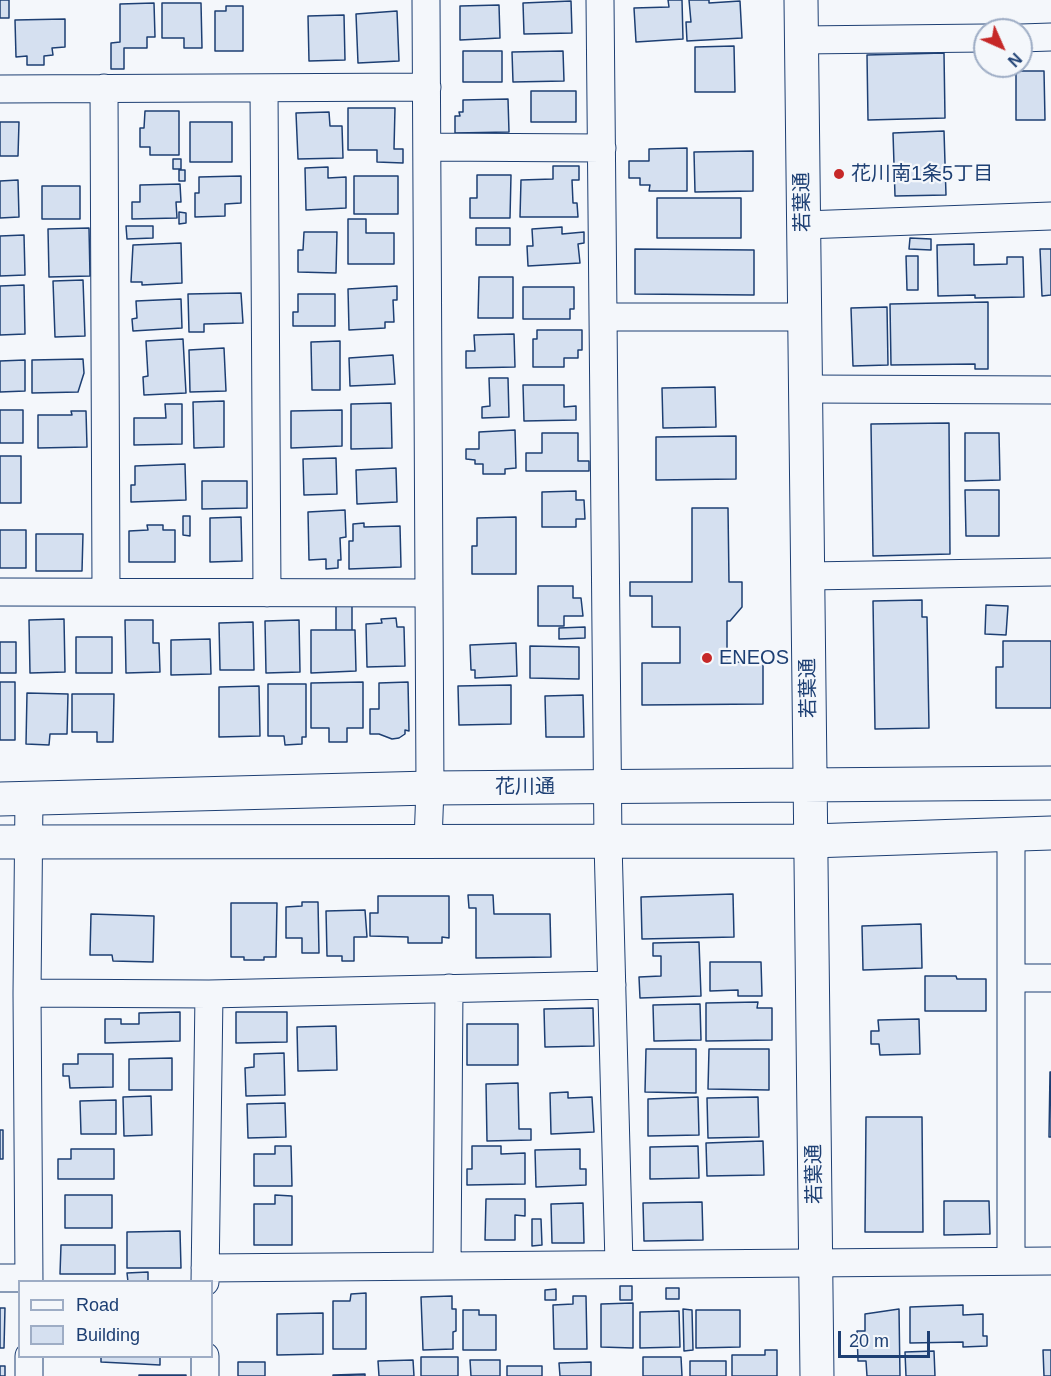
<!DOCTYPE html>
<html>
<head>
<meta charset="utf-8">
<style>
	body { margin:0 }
	#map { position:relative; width:1051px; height:1376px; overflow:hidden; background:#f4f7fb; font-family:Arial,sans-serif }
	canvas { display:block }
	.legend { position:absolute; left:18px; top:1280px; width:195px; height:78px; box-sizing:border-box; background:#f4f7fb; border:2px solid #9eadc5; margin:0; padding:8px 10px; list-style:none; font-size:18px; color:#1d3f73 }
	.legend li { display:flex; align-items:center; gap:12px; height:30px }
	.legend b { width:30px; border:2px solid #9eadc5 }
	.north { position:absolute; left:973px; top:18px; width:60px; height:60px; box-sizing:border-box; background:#f4f7fb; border:2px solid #9eadc5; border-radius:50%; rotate:135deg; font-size:16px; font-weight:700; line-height:24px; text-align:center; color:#1d3f73 }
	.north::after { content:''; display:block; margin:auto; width:21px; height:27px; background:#c62828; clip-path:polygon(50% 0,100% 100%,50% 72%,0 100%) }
	.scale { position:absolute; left:838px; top:1331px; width:92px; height:27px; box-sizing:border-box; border:3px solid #1d3f73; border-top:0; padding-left:8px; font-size:18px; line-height:21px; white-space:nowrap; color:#1d3f73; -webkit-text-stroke:4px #f4f7fb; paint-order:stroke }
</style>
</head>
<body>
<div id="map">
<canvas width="1051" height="1376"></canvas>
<ul class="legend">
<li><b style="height:8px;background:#f4f7fb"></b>Road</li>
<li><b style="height:16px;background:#d5e0f0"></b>Building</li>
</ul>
<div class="north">N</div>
<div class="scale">20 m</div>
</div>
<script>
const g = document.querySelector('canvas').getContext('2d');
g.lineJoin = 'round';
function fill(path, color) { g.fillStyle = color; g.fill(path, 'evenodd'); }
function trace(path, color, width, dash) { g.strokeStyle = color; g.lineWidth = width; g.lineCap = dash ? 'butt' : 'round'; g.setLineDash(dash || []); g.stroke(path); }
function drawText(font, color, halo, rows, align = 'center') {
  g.font = font + ' Arial,"Noto Sans JP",sans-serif'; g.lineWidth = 4.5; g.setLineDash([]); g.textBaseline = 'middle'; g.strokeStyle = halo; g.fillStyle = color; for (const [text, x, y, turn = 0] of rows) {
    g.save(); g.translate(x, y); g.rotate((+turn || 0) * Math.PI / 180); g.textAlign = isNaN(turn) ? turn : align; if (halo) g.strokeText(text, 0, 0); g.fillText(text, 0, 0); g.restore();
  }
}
const building = new Path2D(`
	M0 0H9V18H0Z
	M668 0H682L683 39 636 42 634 8 669 7Z
	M689 0H709V3L740 1 742 38 687 41 686 22H691Z
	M571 1 572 33 524 34 523 3Z
	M154 3 155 37H147V48H124V69H111V43L120 42V4Z
	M162 3H201L202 48H184V38H162Z
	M499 5 500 38 460 40V6Z
	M226 6H243V51H215V11H226Z
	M397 11 399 61 358 63 356 14Z
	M344 15 345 60 309 61 308 16Z
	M65 19V47L52 48 53 55 44 56V65H27V56L16 57 15 20Z
	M734 46 735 92H695V47Z
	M463 51H502V82H463Z
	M563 51 564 81 513 82 512 52Z
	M944 53 945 118 868 120 867 55Z
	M1016 71H1044L1045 120H1016Z
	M531 91H576V122H531Z
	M508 99 509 132 455 133V116H460L459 112H463V100Z
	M348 108H395L394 149H403V163L377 162V150H348Z
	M145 111H179V155H150V147H140V128H144Z
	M329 112 330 126H342L343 158 298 159 296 113Z
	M0 122H19L18 156H0Z
	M190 122H232V162H190Z
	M944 131 946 195 895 196 893 133Z
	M687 148V191H649L650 185H640V178H629V161H649V149Z
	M753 151V191L695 192 694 152Z
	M173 159H181V169H173Z
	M553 166H579V180H572L573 203H577L578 217H520L521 180 553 179Z
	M328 167V178L346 177V208L306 210 305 168Z
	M179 170H185V181H179Z
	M477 175H511L510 218H470V198H477Z
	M241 176V203L225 204V216L195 217V193H199V177Z
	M354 176H398V214H354Z
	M18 180 19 217 0 218V181Z
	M180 184 181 202H176L177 218 132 219V202H140V185Z
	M42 186H80V219H42Z
	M657 198H741V238H657Z
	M179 212 186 213V223L179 224Z
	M348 219H366V233H394V264H348Z
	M126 226H153V238L127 239Z
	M562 227V234L584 232V243L578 244 580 263 528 266 527 246H533L532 229Z
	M89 228 90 276 49 277 48 229Z
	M476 228H510V245H476Z
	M304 232H337L336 273 298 272V250H303Z
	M24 235 25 275 0 276V236Z
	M910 238 931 239V250L909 249Z
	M181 243 182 283 142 285V282H131L133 245Z
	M974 244V265L1007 264V257H1023L1024 297 975 298V295L938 296 937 245Z
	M635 249 754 250V295L635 294Z
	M1040 249H1051V295L1042 296Z
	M906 256H918V290H907Z
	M479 277H513V318H478Z
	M83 280 85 336 55 337 53 281Z
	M24 285 25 334 0 335V286Z
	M397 286V300H393L394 322H385V328L349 330 348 289Z
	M523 287H574V309H570V319H523Z
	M241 293 243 323 204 324V332H189L188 294Z
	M298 294H335V326H293V312H298Z
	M181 299 182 328 133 331 132 319 137 318 136 301Z
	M988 302V369H975V364L891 365 890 304Z
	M887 307 888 365 853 366 851 308Z
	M537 330H582V350H578V358H564V367H533V339H537Z
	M514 334 515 367 466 368V351H475L474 335Z
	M183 339 186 393 144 395 143 377 148 376 146 341Z
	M340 341V390H312L311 342Z
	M224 348 226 391 190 392 189 350Z
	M393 355 395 384 350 386 349 358Z
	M83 359 84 373 78 392 32 393V360Z
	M25 360V391L0 392V361Z
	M489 378H508L509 417 482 418V407L490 406Z
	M523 385H564V407L576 406V420L524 421Z
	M715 387 716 427 663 428 662 388Z
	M224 401V447L194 448 193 402Z
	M391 403 392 448 351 449V404Z
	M165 404H182V444L134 445V418H166Z
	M0 410H23V443H0Z
	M342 410V446L291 448V411Z
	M71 411H86L87 447 38 448V415H72Z
	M949 423 950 554 873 556 871 424Z
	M515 430 516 468 505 469V474H483V464H475V460L466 459V449H479V432Z
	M542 433H578V461H589V471H526V453H542Z
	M965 433H999L1000 480 965 481Z
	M736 436V479L656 480V437Z
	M0 456H21V503H0Z
	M336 458 337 494 304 495 303 459Z
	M185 464 186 500 131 502V485H135V466Z
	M396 468 397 502 357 504 356 470Z
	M202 481H247V508L202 509Z
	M965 490H999V536H966Z
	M576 491V500H584L585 519H576V527H542V492Z
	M692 508H728L729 582H742V607L730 621H727V662H763V704L642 705V663H680V627H652V596H630V582H692Z
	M345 510 346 537 340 538 341 560H338V568L326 569V559L309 560 308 512Z
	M183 516H190V536L183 535Z
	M241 517 242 561 210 562V518Z
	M516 517V574H472V546H477V518Z
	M364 523V527L400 526 401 567 349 569V541H353V524Z
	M147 525H163V530H175V562H129V531L148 530Z
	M0 530H26V568H0Z
	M36 534H83L82 571H36Z
	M538 586H573V598H581L583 616H564V626H538Z
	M922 600V617H927L929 728 875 729 873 601Z
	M986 605 1008 606 1006 635 985 634Z
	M336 606H352V630H336Z
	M396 618 397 627H404L405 666 367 667 366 624 382 623 381 619Z
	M64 619 65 672 30 673 29 620Z
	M125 620H153V643H159L160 672 126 673Z
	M299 620 300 672 266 673 265 621Z
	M253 622 254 670H220L219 623Z
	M585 627V638L559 639V628Z
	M311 630H355L356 671 311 673Z
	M76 637H112V673H76Z
	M210 639 211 674 171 675V640Z
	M1003 641H1051V708H996V667H1003Z
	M0 642H16V673H0Z
	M516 643 517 676 475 678V670H471L470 645Z
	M530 646 579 647V679L530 678Z
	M0 682H15V740H0Z
	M363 682V728H347V742H329V728H311V683Z
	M408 682 409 731 405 730V734L399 738 392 739 379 734H370V709H379V683Z
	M268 684H306V737H302V744L285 745 284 736H268Z
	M511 685V724L459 725 458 686Z
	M259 686 260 736 219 737V687Z
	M27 693 68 694 67 734H50L49 745 26 744Z
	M72 694H114L113 742H97V732H72Z
	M583 695 584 737H546L545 696Z
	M733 894 734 937 642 939 641 897Z
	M468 895H493L494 914H550L551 957 476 958V908H469Z
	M378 896H449V938L442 937V943H408V937L370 936V913H378Z
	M302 902H318L319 953H302V938H286V907L302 906Z
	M231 903H277L276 957H264V960H244V957H231Z
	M365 910 367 937H354V961H342V956H327L326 911Z
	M91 914 154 916 153 962 113 961 112 955H90Z
	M921 924 922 968 863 970 862 926Z
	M699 942 701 996 640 998 639 977 661 976V956H653V943Z
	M710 962H761L762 996H738V990L710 991Z
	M925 976H956L957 979H986V1011H925Z
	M758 1002 757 1008H772V1040L706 1041V1003Z
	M700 1004 701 1040 654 1041 653 1005Z
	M593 1008 594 1046 545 1047 544 1009Z
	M180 1012V1041L105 1043V1019H121V1024H139V1013Z
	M236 1012H287V1042L236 1043Z
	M919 1019 920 1054 880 1055 879 1044H871V1031H879L878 1020Z
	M467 1024H518V1065H467Z
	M336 1026 337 1070 298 1071 297 1027Z
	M646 1049H696V1093L645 1092Z
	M709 1049H769V1090L708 1089Z
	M284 1053 285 1095 246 1096 245 1068 254 1067V1054Z
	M78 1054H113V1087L70 1088 69 1076H63V1064H78Z
	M172 1058V1090H129V1059Z
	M1050 1072H1051V1137H1049Z
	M518 1083 519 1129H531V1140L487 1141 486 1084Z
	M568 1092V1098L592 1097 594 1132 551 1134 550 1093Z
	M151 1096 152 1135 124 1136 123 1097Z
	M698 1097 699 1135 648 1136V1099Z
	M758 1097 759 1137 708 1138 707 1098Z
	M116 1100V1134H81L80 1101Z
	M285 1103 286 1137 248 1138 247 1104Z
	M866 1117H922L923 1232H865Z
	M0 1130H3V1159H0Z
	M763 1141 764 1175 707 1176 706 1143Z
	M275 1146H291L292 1186H254V1154H275Z
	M472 1146H501V1154L525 1153V1184L467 1185V1169H472Z
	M698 1146 699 1178 650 1179V1147Z
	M71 1149H114V1179H58V1159H71Z
	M580 1149V1169H586V1185L536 1187 535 1150Z
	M65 1195H112V1228H65Z
	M275 1195 292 1196V1245H254V1204H275Z
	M486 1199H525V1216L515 1215V1240H485Z
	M944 1201H989L990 1234 944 1235Z
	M702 1202 703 1240 644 1241 643 1203Z
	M583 1203 584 1243H552L551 1204Z
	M532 1219H541L542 1245 532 1246Z
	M180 1231 181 1268H127V1232Z
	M61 1245H115V1274H60Z
	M148 1272V1282H128L127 1273Z
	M620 1286H632V1300H620Z
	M666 1288H679V1299H666Z
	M556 1289V1300H545V1290Z
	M366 1293V1349H333V1301H350L351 1294Z
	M452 1296V1309H456V1331L453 1332V1349L423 1350 421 1297Z
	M573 1296H586L587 1349H554L553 1305 573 1304Z
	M633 1303V1348L601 1347V1304Z
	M963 1305V1315L983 1314V1336H987V1346L963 1347V1342L910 1343V1307Z
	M0 1308H5L4 1348H0Z
	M683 1309 692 1310 693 1350 684 1351Z
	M899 1309 900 1376H867L866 1361H858L857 1331H865V1314Z
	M463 1310H479V1315H496V1350H463Z
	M696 1310H740V1347L696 1348Z
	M679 1311 680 1347 640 1348V1312Z
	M323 1313V1354L277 1355V1314Z
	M765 1350H777V1376H732V1355H765Z
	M1043 1350H1051V1376H1044Z
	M934 1351 935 1376H906L905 1352Z
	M101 1356H160V1365L101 1362Z
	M421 1357H458V1376H421Z
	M643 1357H681L682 1376H643Z
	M413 1360 414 1376H379L378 1361Z
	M470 1360H500V1376H471Z
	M690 1361H726V1376H690Z
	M238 1362H265V1376H238Z
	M591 1362V1376H560L559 1363Z
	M0 1366H5V1376H0Z
	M507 1366H542V1376H507Z
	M365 1374V1376H333V1375Z
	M139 1375H186V1376H139Z`);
const minor = new Path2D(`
	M426 0 430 788 428 842
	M600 0 608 842 619 1264
	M1021 38 1051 37
	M801 40 985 38
	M104 88 106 592
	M264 88 267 593
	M0 89 427 87
	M427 147 602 148
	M804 225 1051 216
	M603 317H805
	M806 389 1051 390
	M808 576 1051 572
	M0 592 429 593
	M1011 834V1261
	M1011 978H1051
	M27 993 209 994 612 985
	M447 1265 449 988
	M205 1268 1051 1261
	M0 1278H29
	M29 1282 27 993 29 798
	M205 1282 209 994
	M29 1356V1376
	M205 1376V1356`);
const tertiary = new Path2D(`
	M801 0 817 1376
	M0 799 430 788 1051 783
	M0 842 811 841 1051 833`);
const markers = [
	[839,174,6,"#c62828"],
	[707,658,6,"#c62828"]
];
const poiNames = [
	["花川南1条5丁目",851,174],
	["ENEOS",719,658]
];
const streetNames = [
	["若葉通",803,202,-91],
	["若葉通",809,688,-91],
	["花川通",525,787],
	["若葉通",815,1174,-91]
];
fill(building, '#d5e0f0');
trace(building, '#1d3f73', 1.5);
trace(minor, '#1d3f73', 29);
trace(tertiary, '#1d3f73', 35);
trace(minor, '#f4f7fb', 27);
trace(tertiary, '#f4f7fb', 33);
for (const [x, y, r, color] of markers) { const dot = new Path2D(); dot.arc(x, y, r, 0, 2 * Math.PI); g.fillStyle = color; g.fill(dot); trace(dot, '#f4f7fb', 2); }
drawText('20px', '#1d3f73', '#f4f7fb', poiNames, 'left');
drawText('20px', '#1d3f73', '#f4f7fb', streetNames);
</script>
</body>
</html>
